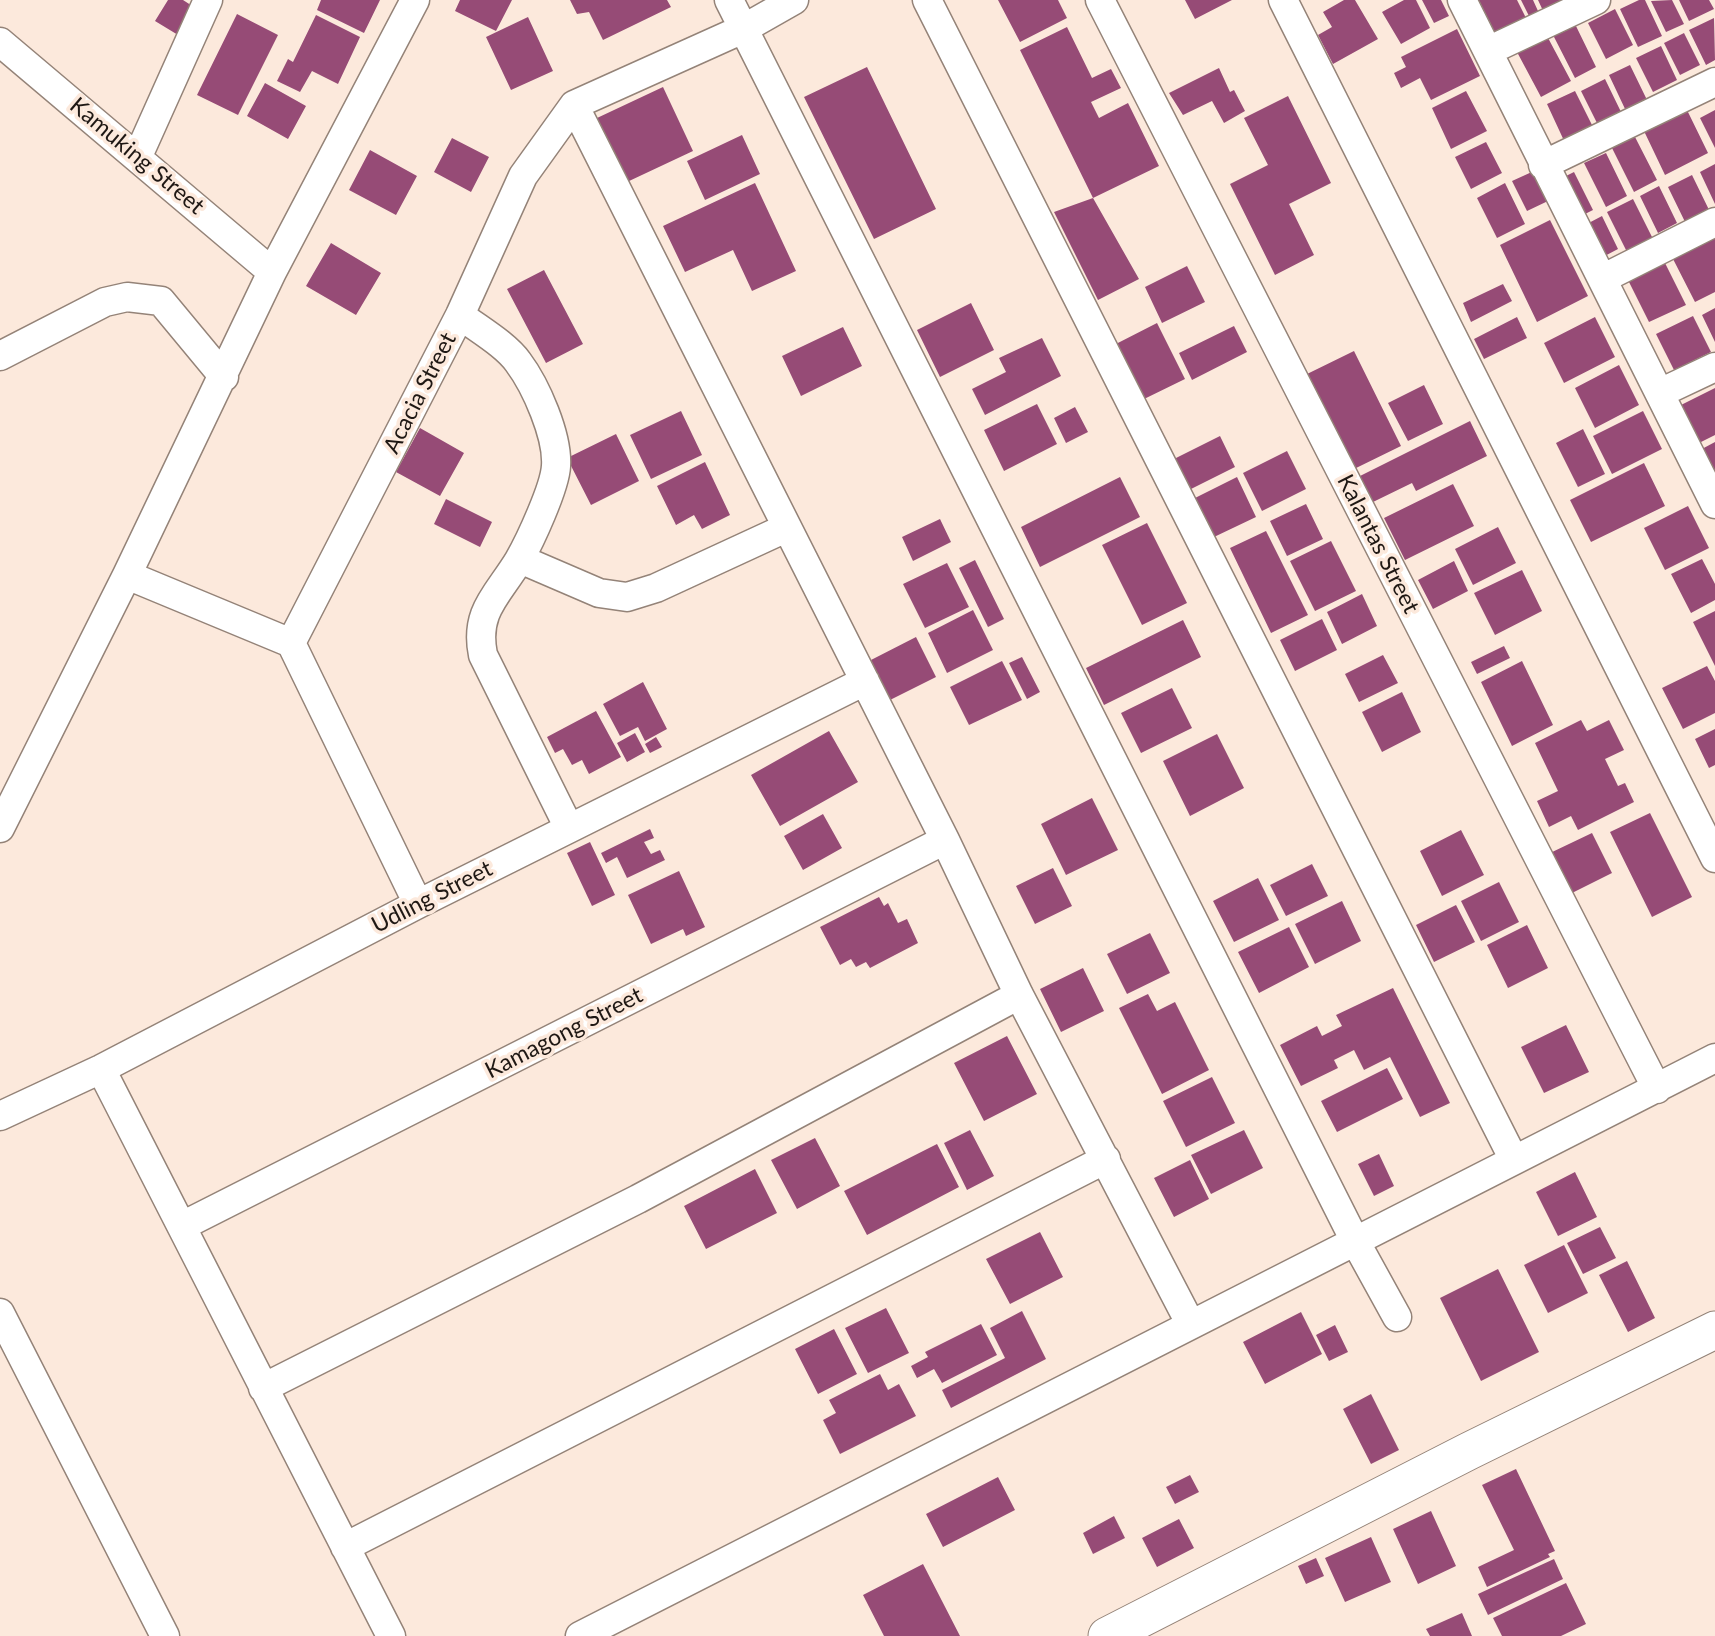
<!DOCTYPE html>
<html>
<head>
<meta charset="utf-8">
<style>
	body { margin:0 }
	canvas { display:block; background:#fce9dc }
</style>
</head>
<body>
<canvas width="1715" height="1636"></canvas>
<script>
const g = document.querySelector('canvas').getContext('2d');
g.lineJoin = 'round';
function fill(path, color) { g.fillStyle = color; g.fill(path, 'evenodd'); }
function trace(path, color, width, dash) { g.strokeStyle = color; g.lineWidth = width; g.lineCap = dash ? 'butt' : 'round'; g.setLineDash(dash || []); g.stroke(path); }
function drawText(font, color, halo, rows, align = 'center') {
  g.font = font + ' Lato,sans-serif'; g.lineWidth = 7; g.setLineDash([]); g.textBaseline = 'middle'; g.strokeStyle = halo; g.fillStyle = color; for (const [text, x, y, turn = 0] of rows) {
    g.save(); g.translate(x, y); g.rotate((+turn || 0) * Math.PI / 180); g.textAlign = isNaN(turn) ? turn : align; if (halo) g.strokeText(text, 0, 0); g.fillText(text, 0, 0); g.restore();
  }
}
const building = new Path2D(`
	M168 0H183L200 11 183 38 155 21Z
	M321 0H380L364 33 317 10Z
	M460 0H512L496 31 455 11Z
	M570 0H667L671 7 603 40 589 12 577 14Z
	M998 0H1058L1067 18 1020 42Z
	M1185 0H1232L1195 19Z
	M1344 0H1355L1378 39 1333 64 1318 35 1332 27 1323 12Z
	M1404 0H1416L1430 28 1401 44 1382 12Z
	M1422 0H1441L1449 16 1434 23Z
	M1476 0H1517L1527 20 1496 37Z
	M1521 0H1533L1538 11 1529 16Z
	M1538 0H1561L1564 6 1545 15Z
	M1639 0H1645L1662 36 1638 47 1620 9Z
	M1672 0 1684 24 1666 32 1651 1Z
	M1679 0H1709L1714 9 1689 21Z
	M1615 9 1633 45 1606 59 1588 23Z
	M237 14 278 35 238 115 197 95Z
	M316 15 360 37 338 84 312 71 300 92 277 81 288 59 293 62Z
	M528 17 553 71 511 90 486 37Z
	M1714 18 1715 60 1706 65 1689 30Z
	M1575 24 1596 67 1575 78 1553 35Z
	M1067 27 1092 78 1111 69 1121 88 1091 102 1099 118 1128 103 1159 166 1093 198 1020 50Z
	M1457 29 1480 76 1431 100 1420 78 1401 88 1394 73 1406 67 1401 57Z
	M1684 33 1700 65 1680 75 1664 43Z
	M1547 36 1571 81 1541 97 1517 52Z
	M1661 46 1677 80 1653 92 1636 58Z
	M1630 65 1647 100 1626 111 1609 75Z
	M867 67 936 209 874 239 804 97Z
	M1219 68 1230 92 1234 90 1245 111 1224 123 1212 101 1183 115 1169 93Z
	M1605 79 1622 114 1598 125 1581 91Z
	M265 83 306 106 288 139 247 116Z
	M663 87 693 151 627 182 597 118Z
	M1466 91 1487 131 1451 149 1432 108Z
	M1575 91 1595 131 1566 145 1547 104Z
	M1288 96 1331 183 1289 204 1314 255 1275 275 1230 184 1268 165 1244 118Z
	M1687 110 1708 153 1665 175 1644 131Z
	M1715 110V148L1700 118Z
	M742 135 760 174 705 200 687 161Z
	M1635 137 1657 180 1634 192 1612 148Z
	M452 138 489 157 471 192 434 172Z
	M1486 142 1502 173 1471 189 1455 157Z
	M370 150 417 176 396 215 349 190Z
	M1606 153 1627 196 1606 207 1584 163Z
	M1715 164V204L1700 172Z
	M1534 171 1548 201 1527 211 1512 181Z
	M1574 172 1593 210 1577 218 1558 180Z
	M1692 175 1712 216 1688 228 1668 187Z
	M755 183 796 271 752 291 733 250 685 272 663 226Z
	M1505 183 1525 224 1497 238 1477 198Z
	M1659 186 1677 223 1658 233 1640 196Z
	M1093 198 1139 279 1098 300 1054 212Z
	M1633 199 1655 243 1629 256 1607 212Z
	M1602 216 1618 249 1599 259 1583 226Z
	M1550 220 1588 296 1537 322 1500 245Z
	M1715 236V292L1695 302 1672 257Z
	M331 243 381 273 356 315 306 286Z
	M1665 263 1686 305 1649 322 1629 282Z
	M1187 266 1205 302 1162 323 1145 287Z
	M544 270 583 344 546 363 507 289Z
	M1503 284 1512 301 1471 322 1463 303Z
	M971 303 994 350 940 377 917 330Z
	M1715 308V342L1702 315Z
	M1693 316 1711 352 1674 370 1656 334Z
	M1517 317 1527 338 1484 359 1474 339Z
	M1595 317 1615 357 1564 383 1544 343Z
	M1157 323 1185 379 1140 401 1112 346Z
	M1234 326 1247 352 1192 380 1179 353Z
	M843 327 862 366 801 396 782 356Z
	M1042 338 1061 376 985 415 972 389 1006 372 999 358Z
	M1354 351 1401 446 1352 470 1305 375Z
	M1619 365 1639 405 1595 428 1575 388Z
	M1424 385 1443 424 1408 441 1388 403Z
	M1715 388V435L1697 444 1679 406Z
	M1037 404 1057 444 1004 471 984 430Z
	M1075 407 1088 432 1066 443 1054 418Z
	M681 411 702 455 651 479 630 435Z
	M1643 411 1662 449 1612 474 1593 436Z
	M1470 421 1487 456 1416 491 1412 483 1373 502 1360 476Z
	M420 428 464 453 440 496 396 472Z
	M1583 429 1605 474 1578 487 1556 443Z
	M616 434 639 481 591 505 567 458Z
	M1220 436 1235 467 1189 490 1174 459Z
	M1715 442V479L1700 450Z
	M1287 451 1306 489 1262 511 1243 473Z
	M705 462 730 515 702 529 694 515 676 525 657 486Z
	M1644 463 1665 506 1591 542 1570 500Z
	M1120 477 1140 517 1040 567 1021 527Z
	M1237 477 1256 517 1214 537 1195 498Z
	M1453 484 1474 526 1405 560 1384 518Z
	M446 499 492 522 480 547 434 524Z
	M1306 504 1323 539 1287 556 1270 521Z
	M1688 506 1709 548 1665 570 1644 528Z
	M940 519 951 542 913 561 902 537Z
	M1147 523 1187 603 1142 625 1102 545Z
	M1498 527 1516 563 1473 585 1455 549Z
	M1266 531 1308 615 1271 633 1230 548Z
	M1331 541 1356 591 1315 611 1290 561Z
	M1702 559 1715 584V600L1691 613 1671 574Z
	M975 560 1004 619 988 627 959 568Z
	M1454 561 1468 591 1433 609 1418 580Z
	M947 563 969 607 925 628 903 584Z
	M1522 570 1542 611 1495 635 1474 593Z
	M1362 594 1377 626 1342 644 1327 612Z
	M973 610 993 650 947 673 928 633Z
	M1715 611V666L1693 622Z
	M1322 619 1337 650 1295 671 1280 640Z
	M1183 620 1201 657 1104 705 1086 668Z
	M916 637 936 677 890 700 871 660Z
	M1504 646 1510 658 1477 674 1471 662Z
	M1383 655 1398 683 1359 702 1345 674Z
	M1022 657 1040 692 1027 699 1009 663Z
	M1002 661 1022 700 969 725 950 687Z
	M1522 661 1553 725 1512 746 1481 682Z
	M1707 666 1715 681V713L1683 729 1662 688Z
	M643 682 667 729 645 741 638 727 620 736 603 704Z
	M1172 688 1192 728 1141 753 1121 713Z
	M1402 692 1421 732 1382 752 1362 712Z
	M596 711 621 757 589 774 582 760 572 765 563 749 555 753 547 737Z
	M1581 720 1587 731 1609 720 1624 750 1605 759 1618 786 1625 783 1634 802 1578 830 1571 816 1549 827 1537 801 1558 791 1535 743Z
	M1715 729V765L1709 768 1695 739Z
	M829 731 858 782 780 826 751 775Z
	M635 733 645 752 627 762 617 743Z
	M1217 734 1244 788 1190 816 1163 761Z
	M656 737 662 747 650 753 645 744Z
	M1092 798 1118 850 1066 875 1041 824Z
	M1650 813 1692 897 1652 917 1610 832Z
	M823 814 842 848 803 870 784 836Z
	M650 829 654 838 644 842 651 854 660 850 665 860 627 878 617 857 606 863 601 853Z
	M1461 830 1484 875 1442 896 1420 851Z
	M1592 833 1612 873 1568 895 1548 854Z
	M590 842 615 895 592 906 567 853Z
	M1312 864 1328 896 1286 916 1270 885Z
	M1053 868 1072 906 1035 924 1016 886Z
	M679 871 705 927 686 936 683 929 651 944 628 895Z
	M1258 878 1279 920 1234 942 1213 901Z
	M1499 882 1519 922 1481 941 1461 901Z
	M879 897 884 906 888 903 898 923 907 919 918 943 870 968 866 962 856 967 851 959 840 965 820 927Z
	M1342 901 1361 941 1315 964 1295 924Z
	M1456 905 1475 942 1434 962 1416 925Z
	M1527 925 1548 968 1508 988 1487 945Z
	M1289 927 1309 967 1259 993 1238 952Z
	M1150 933 1170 973 1127 994 1107 954Z
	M1083 968 1104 1011 1061 1032 1040 989Z
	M1393 988 1450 1103 1420 1117 1390 1057 1364 1070 1354 1050 1334 1060 1338 1068 1301 1086 1280 1045 1317 1026 1322 1036 1342 1026 1336 1015Z
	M1148 994 1157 1011 1175 1002 1209 1070 1162 1094 1119 1008Z
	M1566 1025 1589 1072 1544 1093 1521 1047Z
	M1007 1036 1037 1094 984 1121 954 1063Z
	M1387 1068 1403 1099 1337 1132 1321 1101Z
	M1212 1077 1235 1123 1186 1147 1163 1101Z
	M970 1130 994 1176 967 1190 944 1143Z
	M1244 1130 1263 1168 1211 1194 1191 1155Z
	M815 1138 840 1186 797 1209 771 1160Z
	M937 1144 959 1187 867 1235 844 1191Z
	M1379 1154 1394 1186 1374 1196 1358 1164Z
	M1190 1160 1209 1199 1174 1217 1154 1178Z
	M755 1169 777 1213 706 1249 684 1206Z
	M1575 1172 1597 1217 1558 1236 1536 1192Z
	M1600 1227 1616 1258 1583 1274 1567 1243Z
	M1040 1232 1063 1277 1010 1304 986 1259Z
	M1564 1245 1588 1293 1548 1313 1524 1265Z
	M1627 1261 1655 1318 1628 1332 1599 1275Z
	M1498 1269 1539 1352 1481 1381 1440 1298Z
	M886 1308 909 1353 868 1373 845 1328Z
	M1022 1311 1046 1359 951 1408 942 1390 1005 1358 990 1328Z
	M1301 1312 1322 1354 1265 1384 1243 1342Z
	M981 1324 997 1355 942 1383 934 1369 917 1378 911 1366 928 1357 925 1352Z
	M1335 1325 1348 1352 1329 1361 1316 1335Z
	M834 1329 857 1374 818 1394 795 1349Z
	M880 1374 888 1390 899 1384 916 1416 840 1454 823 1420 836 1413 829 1400Z
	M1371 1394 1399 1450 1371 1464 1343 1409Z
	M1516 1469 1555 1551 1548 1554 1550 1557 1487 1587 1478 1567 1514 1550 1482 1485Z
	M1190 1475 1199 1492 1175 1504 1166 1487Z
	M998 1477 1015 1510 943 1547 926 1514Z
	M1431 1511 1456 1566 1418 1584 1393 1529Z
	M1114 1516 1125 1538 1093 1554 1083 1533Z
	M1179 1519 1194 1548 1157 1567 1142 1538Z
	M1371 1537 1391 1582 1345 1602 1325 1558Z
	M1316 1558 1324 1576 1306 1584 1298 1566Z
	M1554 1559 1563 1579 1488 1615 1478 1594Z
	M923 1564 960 1636H884L863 1595Z
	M1566 1583 1586 1624 1561 1636H1502L1493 1618Z
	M1462 1613 1472 1636H1430L1426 1629Z`);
const minor = new Path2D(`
	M729 0 1354 1239 1397 1317
	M927 0 1514 1160
	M1100 0 1657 1089
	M1283 0 1715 858
	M1462 0 1715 504
	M0 42 272 272
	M1488 51 1596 0
	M574 105 945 840 1019 995 1190 1323
	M138 156 208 0
	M1543 165 1715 82
	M1602 279 1715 222
	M460 315C478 329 505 344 518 362 536 386 558 436 556 466 555 487 530 541 519 560 498 595 474 611 483 655L569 828
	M0 356 105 302 127 297 161 301 224 377
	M1660 393 1715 367
	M520 559 599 593 627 597 656 588 786 528
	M127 575 291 643
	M0 828 127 575 272 272 415 0
	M418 904 291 643 460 315 523 176 574 105 743 29 794 0
	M101 1069 391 1636
	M0 1116 101 1069 418 904 865 681
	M182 1226 945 840
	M0 1313 165 1636
	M263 1388 638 1199 1019 995
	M345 1547 1106 1159
	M580 1636 1715 1058`);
const tertiary = new Path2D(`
	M1107 1636 1469 1451 1715 1330`);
const streetNames = [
	["Kamuking Street",137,156,40],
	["Acacia Street",420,393,-63],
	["Kalantas Street",1378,544,63],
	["Udling Street",432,897,-27],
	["Kamagong Street",564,1033,-27]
];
fill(building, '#964b76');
trace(minor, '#948378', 31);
trace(tertiary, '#948378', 39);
trace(minor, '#fff', 28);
trace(tertiary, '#fff', 37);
drawText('23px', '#1f1814', '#fce9dc', streetNames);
</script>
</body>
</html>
